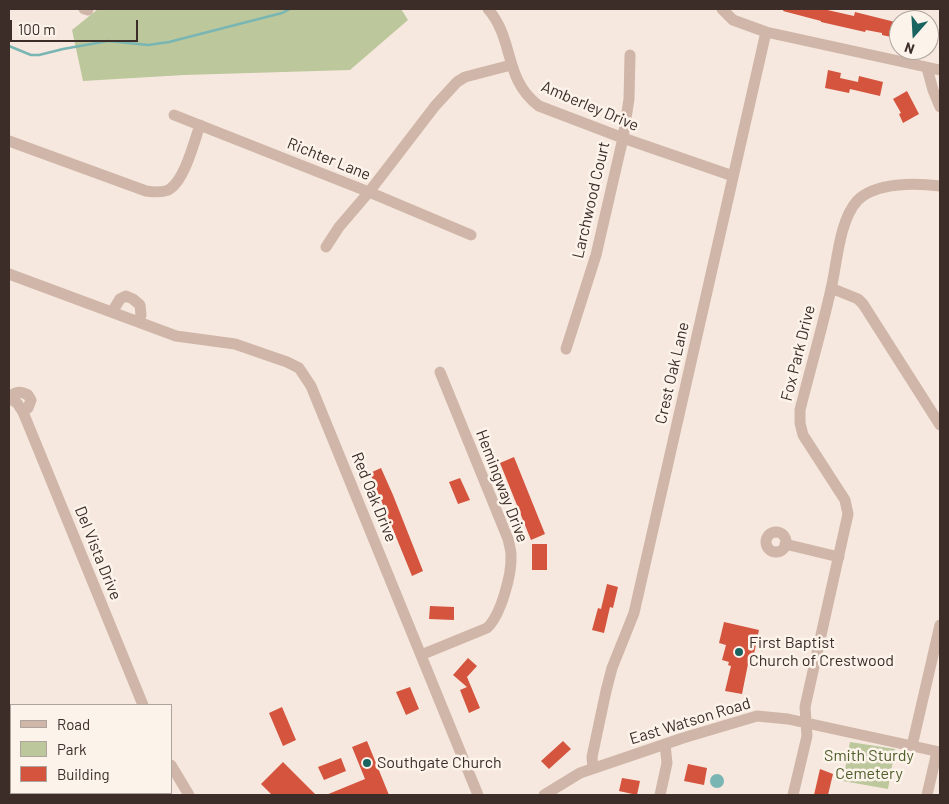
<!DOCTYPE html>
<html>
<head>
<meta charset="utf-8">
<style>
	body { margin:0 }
	#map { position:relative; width:949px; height:804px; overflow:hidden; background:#f6e8de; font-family:Barlow,sans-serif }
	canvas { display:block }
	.frame { position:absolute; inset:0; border:10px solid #3c2d29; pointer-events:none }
	.legend { position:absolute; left:10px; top:704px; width:162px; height:90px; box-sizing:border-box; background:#fcf3eb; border:1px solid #afa49d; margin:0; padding:6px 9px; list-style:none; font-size:15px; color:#3c2d29 }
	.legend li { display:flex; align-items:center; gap:10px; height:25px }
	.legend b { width:25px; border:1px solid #afa49d }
	.north { position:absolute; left:889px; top:10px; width:50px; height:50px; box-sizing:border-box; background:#fcf3eb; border:1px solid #afa49d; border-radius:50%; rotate:199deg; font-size:14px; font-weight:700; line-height:20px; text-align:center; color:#3c2d29 }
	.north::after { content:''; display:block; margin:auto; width:18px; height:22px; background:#196361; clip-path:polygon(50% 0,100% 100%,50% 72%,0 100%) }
	.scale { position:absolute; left:10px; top:20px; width:128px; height:22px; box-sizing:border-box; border:2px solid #3c2d29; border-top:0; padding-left:6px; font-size:15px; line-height:18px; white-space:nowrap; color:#3c2d29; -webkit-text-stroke:4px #fcf3eb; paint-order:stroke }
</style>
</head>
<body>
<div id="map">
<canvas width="949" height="804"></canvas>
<div class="frame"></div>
<ul class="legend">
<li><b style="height:6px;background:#d0b6a8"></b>Road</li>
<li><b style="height:14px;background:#bcc79c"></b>Park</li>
<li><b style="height:14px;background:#d4543e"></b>Building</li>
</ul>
<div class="north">N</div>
<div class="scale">100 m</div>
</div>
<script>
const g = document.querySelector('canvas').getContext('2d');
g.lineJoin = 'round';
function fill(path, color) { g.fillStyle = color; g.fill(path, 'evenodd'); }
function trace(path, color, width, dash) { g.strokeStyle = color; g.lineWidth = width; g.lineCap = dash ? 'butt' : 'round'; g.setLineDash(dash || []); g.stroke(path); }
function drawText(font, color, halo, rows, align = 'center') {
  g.font = font + ' Barlow,sans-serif'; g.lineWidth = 5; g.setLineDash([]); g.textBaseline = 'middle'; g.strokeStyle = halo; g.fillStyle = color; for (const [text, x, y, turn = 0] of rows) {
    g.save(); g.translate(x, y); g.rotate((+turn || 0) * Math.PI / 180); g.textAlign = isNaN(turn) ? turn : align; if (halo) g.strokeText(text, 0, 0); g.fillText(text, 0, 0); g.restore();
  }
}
const green = new Path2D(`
	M98 9H401L408 20 350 70 184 75 83 81 72 30Z
	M850 742 895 749 888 789 843 781Z`);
const water = new Path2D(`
	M710 781a7 7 0 1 1 14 0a7 7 0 1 1-14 0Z`);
const stream = new Path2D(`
	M9 46 31 55H39L63 49 108 41 148 45 169 42 282 13 290 9`);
const building = new Path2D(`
	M784 9H823L854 16 855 12 899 23V37L896 36V38L882 35V33L866 30 865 32 821 22V21L783 11Z
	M929 30 939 32 936 46 929 44Z
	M828 70 841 73 840 78 858 82 859 76 883 82 880 96 850 89 849 93 825 88Z
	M907 91 919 114 903 123 899 114 901 113 893 99Z
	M514 457 545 534 531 540 500 463Z
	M381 468 393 495 423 571 412 576 370 473Z
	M460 478 470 500 458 504 449 482Z
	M532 544H547V570H532Z
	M607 584 618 587 613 608 610 607 604 633 592 630 598 608 601 609Z
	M430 606 454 607V620L429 619Z
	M724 622 759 630 753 659H749L742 694 725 691 731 666 728 665 729 662 722 660 726 645 719 643Z
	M468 658 477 666 467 677 480 708 469 713 460 690 467 687 453 675Z
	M410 687 419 709 406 715 396 692Z
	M282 707 296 740 283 746 269 713Z
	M367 741 389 795H326L365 779 352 747Z
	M563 741 571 749 549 769 541 761Z
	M341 758 346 771 324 780 318 767Z
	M283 762 316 795H272L261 784Z
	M688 764 707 768 704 785 684 781Z
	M820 769 833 774 828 795H814Z
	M622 778 640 781 637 795 619 791Z`);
const minor = new Path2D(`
	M84 9 88 10
	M488 9C515 40 503 79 539 106L623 138 733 176
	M722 9 733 20 766 32 940 70
	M927 68 933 90 940 107
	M174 115 369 192 471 235
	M9 141 146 191C153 192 164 193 170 189 185 179 194 142 200 125
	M326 247 339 227 369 192 435 106 457 82 465 77 511 65
	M9 274 176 336 235 344 287 362 299 368 311 386 478 795
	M831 288 858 299 863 304 940 425
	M112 312 120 299 126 296 133 299 140 305 141 315 138 322
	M566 349 596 255 623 138 629 99 630 55
	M9 398 17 403 23 412 143 705
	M9 398C15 391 20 391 28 395L31 400 28 408 23 412
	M766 542a10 10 0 1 1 20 0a10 10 0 1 1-20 0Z
	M785 544 839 557
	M421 655 487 628C501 615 512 574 511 555 511 550 509 544 508 539L440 372
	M912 746 940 625
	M9 751 11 757
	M171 765 189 795
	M593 768 592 757 606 691 612 668 634 613 766 32
	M21 793 22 795
	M32 795 38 793
	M544 795 580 773 683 738 757 716 788 719 940 752
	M660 795 667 763 665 744
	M793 795 807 736 805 707 848 514 845 500 803 435 800 423V410C810 370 822 329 831 289 837 264 839 221 857 201 875 182 916 183 940 186
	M927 795 937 752`);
const markers = [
	[739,652,5,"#196361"],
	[367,763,5,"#196361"]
];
const streetNames = [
	["Amberley Drive",590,106,23],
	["Richter Lane",329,159,22],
	["Larchwood Court",591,200,-77],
	["Fox Park Drive",798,353,-76],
	["Crest Oak Lane",672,373,-77],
	["Hemingway Drive",502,486,69],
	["Red Oak Drive",374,497,68],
	["Del Vista Drive",98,553,68],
	["East Watson Road",690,721,-17]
];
const poiNames = [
	["First Baptist",749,643],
	["Church of Crestwood",749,661],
	["Southgate Church",377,763]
];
const parkNames = [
	["Smith Sturdy",869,756],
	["Cemetery",869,774]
];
fill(green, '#bcc79c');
fill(water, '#79b6b3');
trace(stream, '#79b6b3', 2.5);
fill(building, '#d4543e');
trace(minor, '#d0b6a8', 11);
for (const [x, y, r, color] of markers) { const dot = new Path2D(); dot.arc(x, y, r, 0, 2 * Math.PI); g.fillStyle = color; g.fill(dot); trace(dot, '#fcf3eb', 2); }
drawText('16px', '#3c2d29', '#fcf3eb', streetNames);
drawText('16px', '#3c2d29', '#fcf3eb', poiNames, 'left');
drawText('16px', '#4f5d29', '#fcf3eb', parkNames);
</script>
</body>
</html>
